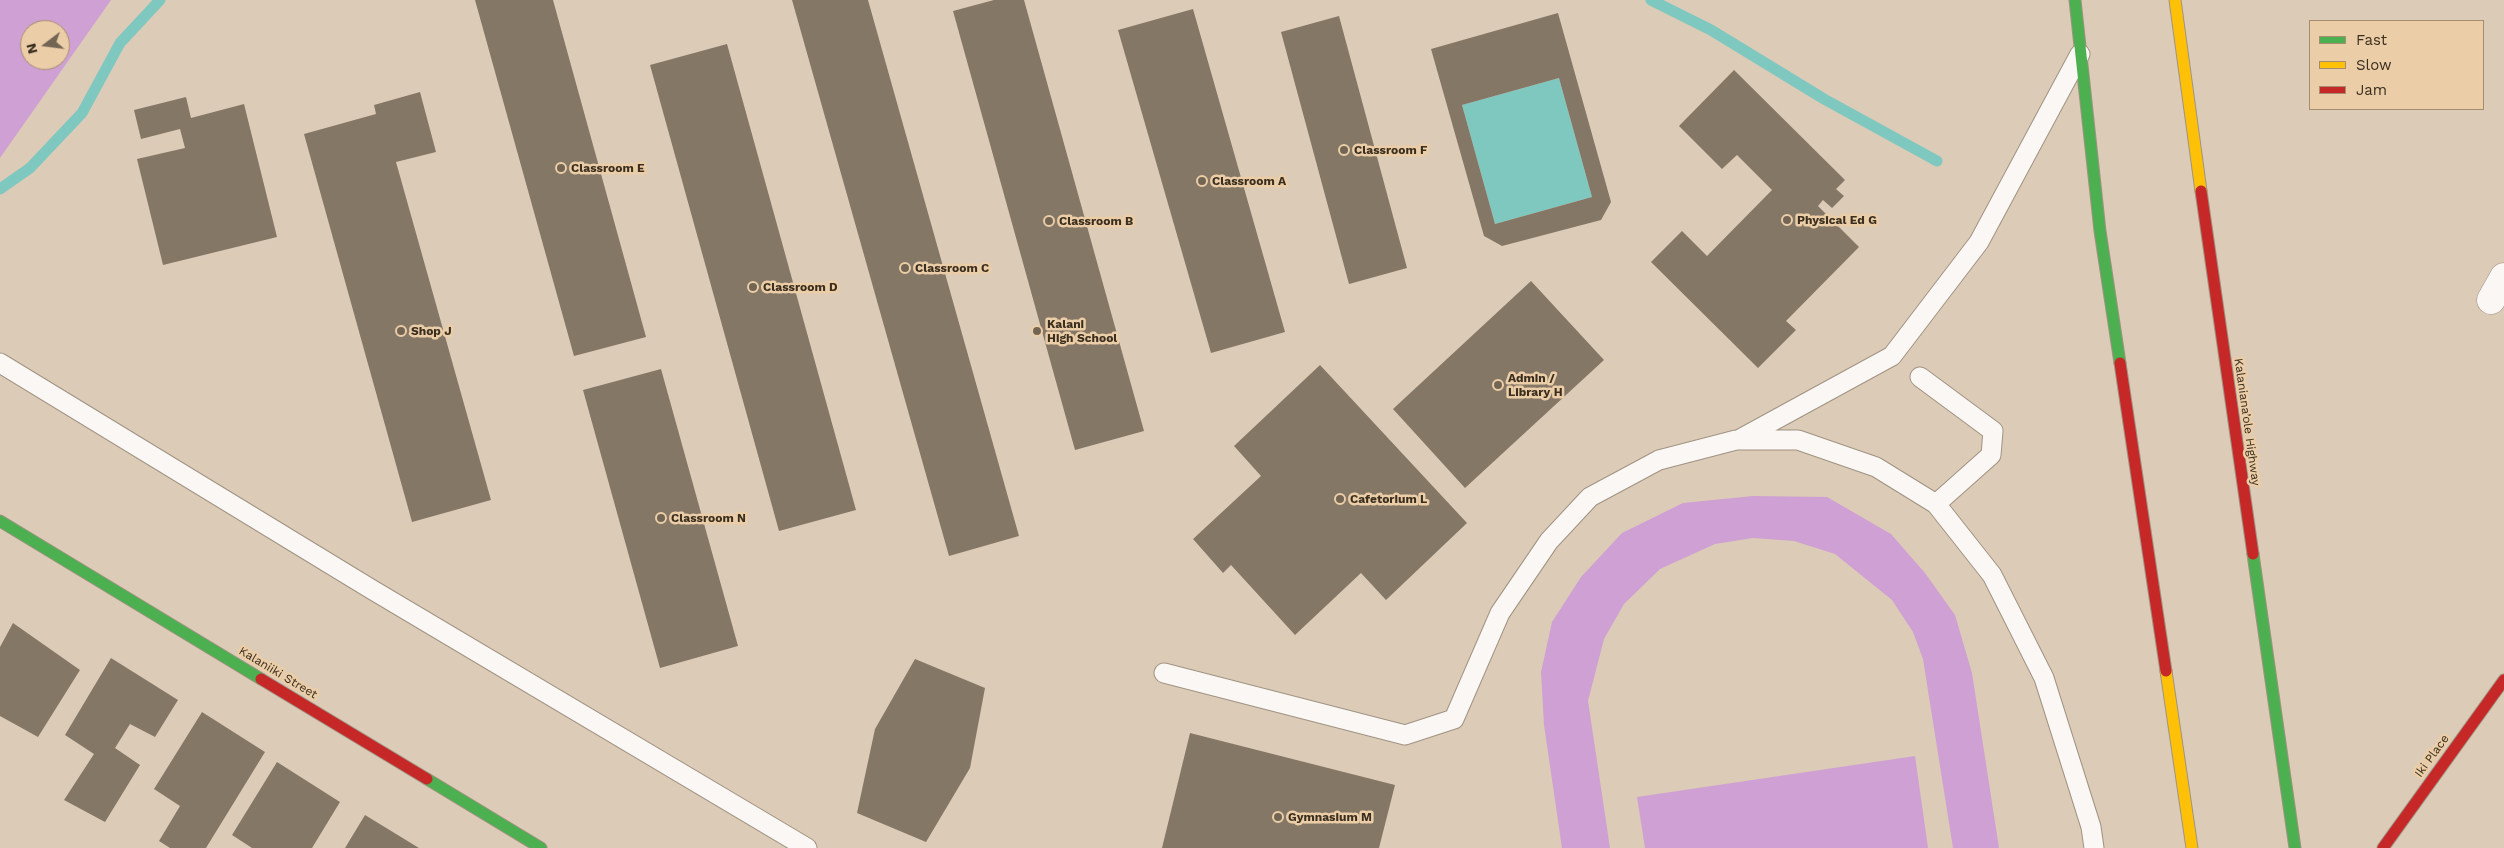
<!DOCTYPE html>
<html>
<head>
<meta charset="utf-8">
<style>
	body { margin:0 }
	#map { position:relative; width:2504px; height:848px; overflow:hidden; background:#dccbb6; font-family:"Work Sans",sans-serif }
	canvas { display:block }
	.legend { position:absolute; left:2309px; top:20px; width:175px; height:90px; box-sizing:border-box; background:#ebcda7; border:1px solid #a48d71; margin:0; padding:6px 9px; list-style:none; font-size:15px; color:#3a2e1f }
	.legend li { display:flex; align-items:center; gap:10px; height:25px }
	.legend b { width:25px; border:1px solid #a48d71 }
	.north { position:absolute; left:20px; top:20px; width:50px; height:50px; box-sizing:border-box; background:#ebcda7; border:1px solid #a48d71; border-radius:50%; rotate:255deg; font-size:14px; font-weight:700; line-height:20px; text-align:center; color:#3a2e1f }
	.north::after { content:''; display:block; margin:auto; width:18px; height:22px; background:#736554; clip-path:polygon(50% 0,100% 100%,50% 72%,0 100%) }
</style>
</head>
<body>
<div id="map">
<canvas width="2504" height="848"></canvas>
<ul class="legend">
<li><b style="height:6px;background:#4caf50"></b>Fast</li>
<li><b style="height:6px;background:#ffc107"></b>Slow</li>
<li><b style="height:6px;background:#c62828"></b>Jam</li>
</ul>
<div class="north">N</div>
</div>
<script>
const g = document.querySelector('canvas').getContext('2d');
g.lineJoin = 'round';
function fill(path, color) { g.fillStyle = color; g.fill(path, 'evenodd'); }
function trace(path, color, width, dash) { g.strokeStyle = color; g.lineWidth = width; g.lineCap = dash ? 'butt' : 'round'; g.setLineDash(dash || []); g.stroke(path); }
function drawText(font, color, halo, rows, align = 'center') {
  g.font = font + ' "Work Sans",sans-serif'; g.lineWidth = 5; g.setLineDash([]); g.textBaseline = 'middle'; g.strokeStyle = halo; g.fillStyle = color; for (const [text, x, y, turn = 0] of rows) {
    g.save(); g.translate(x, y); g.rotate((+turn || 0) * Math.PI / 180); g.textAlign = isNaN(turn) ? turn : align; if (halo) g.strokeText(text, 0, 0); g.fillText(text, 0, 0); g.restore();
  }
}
const green = new Path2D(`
	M0 0H111L0 158ZM30 30H60V60H30Z
	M1753 496 1827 497 1891 534 1925 573 1955 615 1972 673 1999 848H1953L1923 659 1913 632 1892 600 1835 554 1794 541 1753 538 1715 544 1660 569 1624 604 1604 639 1588 701 1610 848H1562L1544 725 1541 672 1552 622 1581 577 1622 533 1683 503Z
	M1915 756 1928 848H1645L1637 797Z`);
const water = new Path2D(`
	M1559 78 1592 197 1495 224 1462 105Z`);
const stream = new Path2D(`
	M1651 0 1711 30 1824 99 1937 161
	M0 189 30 168 82 113 120 43 160 0`);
const building = new Path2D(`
	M475 0H553L646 337 574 356Z
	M792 0H868L1019 536 949 556Z
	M994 0H1024L1144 431 1075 450 953 11Z
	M1193 9 1285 332 1211 353 1118 30Z
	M1558 13 1611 202 1601 220 1502 246 1484 236 1431 49ZM1559 78 1592 197 1495 224 1462 105Z
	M1339 16 1407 268 1349 284 1281 32Z
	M727 44 856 510 779 531 650 65Z
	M1734 70 1845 180 1836 189 1844 196 1832 208 1823 200 1818 206 1859 247 1786 321 1796 330 1758 368 1651 262 1682 231 1707 256 1772 190 1737 155 1722 169 1679 126Z
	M420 92 436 152 396 162 491 500 412 522 304 134 376 114 374 105Z
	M186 97 191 118 244 104 277 237 163 265 137 159 185 148 180 129 141 139 134 110Z
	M1531 281 1604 360 1465 488 1393 409Z
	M1320 365 1467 523 1386 600 1361 573 1295 635 1231 565 1223 573 1193 539 1261 476 1234 446Z
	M661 369 738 646 660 668 583 390Z
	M13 623 80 670 38 737 0 716V647Z
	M111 658 178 700 155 737 130 724 115 748 140 765 105 822 64 800 94 754 65 735Z
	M915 659 985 688 970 768 926 842 857 813 875 729Z
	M202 712 265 752 206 848H170L159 841 180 806 154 789Z
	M1190 733 1395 785 1379 848H1162Z
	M277 762 340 802 312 848H252L232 835Z
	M365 815 419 848H345Z`);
const lane = new Path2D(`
	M0 363 371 589 807 848
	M1920 377 1993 431 1991 455 1936 504
	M1740 439 1892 356 1979 242 2080 54
	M1164 673 1405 735 1454 719 1500 613 1549 541 1590 497 1659 460 1736 440H1798L1876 467 1936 504 1992 575 2044 678 2091 827 2094 848`);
const street = new Path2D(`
	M2491 300 2504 277`);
const fast = new Path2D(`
	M2075 0 2100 231 2120 363
	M0 521 261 679
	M2253 554 2295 848
	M427 779 541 848`);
const slow = new Path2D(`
	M2175 0 2201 191
	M2166 671 2192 848`);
const jam = new Path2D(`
	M2201 191 2253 554
	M2120 363 2166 671
	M261 679 427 779
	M2383 848 2504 680`);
const markers = [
	[1344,150,5,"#736554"],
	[561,168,5,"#736554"],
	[1202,181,5,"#736554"],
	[1787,220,5,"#736554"],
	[1049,221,5,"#736554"],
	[905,268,5,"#736554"],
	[753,287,5,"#736554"],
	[401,331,5,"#736554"],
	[1037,331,5,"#736554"],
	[1498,385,5,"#736554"],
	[1340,499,5,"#736554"],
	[661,518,5,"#736554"],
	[1278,817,5,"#736554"]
];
const poiNames = [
	["Classroom F",1354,150],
	["Classroom E",571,168],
	["Classroom A",1212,181],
	["Physical Ed G",1797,220],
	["Classroom B",1059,221],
	["Classroom C",915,268],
	["Classroom D",763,287],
	["Kalani",1047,324],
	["High School",1047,338],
	["Shop J",411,331],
	["Admin /",1508,378],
	["Library H",1508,392],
	["Cafetorium L",1350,499],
	["Classroom N",671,518],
	["Gymnasium M",1288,817]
];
const streetNames = [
	["Kalaniana’ole Highway",2247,422,82],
	["Kalaniiki Street",278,673,31],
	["Iki Place",2432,756,-54]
];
fill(green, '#cfa0d3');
fill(water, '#7fc8c0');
trace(stream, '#7fc8c0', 11);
fill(building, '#857766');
trace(lane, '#a09383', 21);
trace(street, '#a09383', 29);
trace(fast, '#a09383', 13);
trace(slow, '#a09383', 13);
trace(jam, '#a09383', 13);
trace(lane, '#faf7f4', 19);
trace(street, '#faf7f4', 28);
trace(fast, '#4caf50', 11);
trace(slow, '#ffc107', 11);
trace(jam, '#c62828', 11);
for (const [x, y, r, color] of markers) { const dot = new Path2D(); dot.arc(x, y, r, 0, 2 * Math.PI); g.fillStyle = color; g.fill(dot); trace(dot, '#ebcda7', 2); }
drawText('bold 12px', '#3a2e1f', '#ebcda7', poiNames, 'left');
drawText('12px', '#3a2e1f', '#ebcda7', streetNames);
</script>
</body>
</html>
